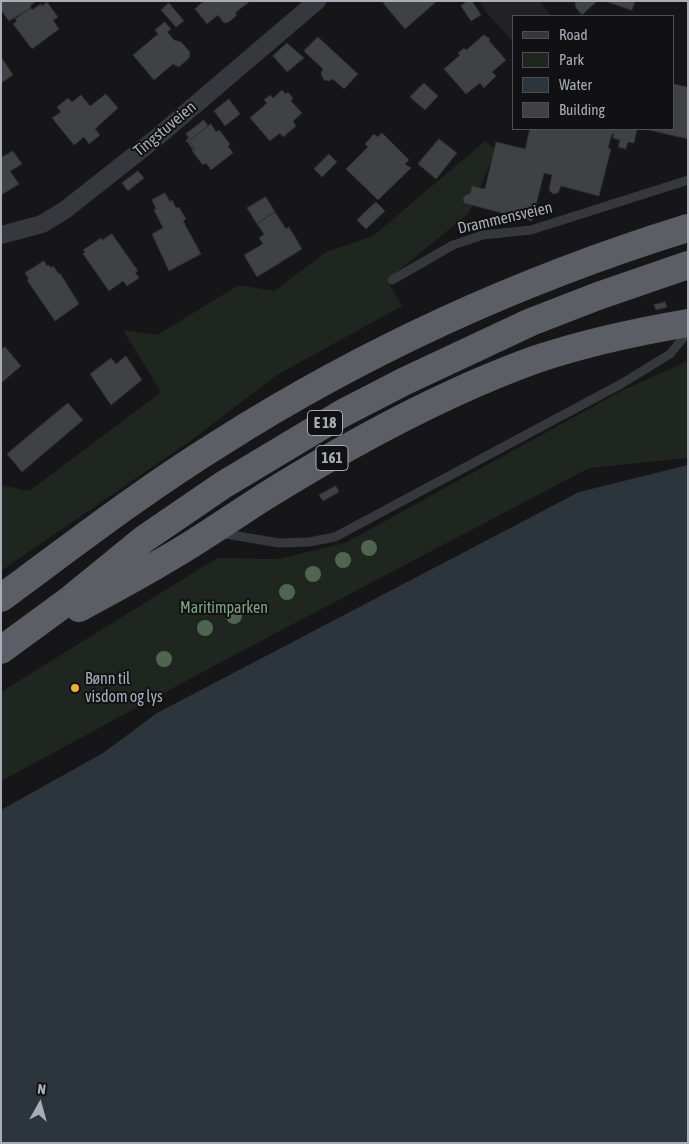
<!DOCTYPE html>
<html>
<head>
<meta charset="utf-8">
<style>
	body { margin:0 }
	#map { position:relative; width:689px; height:1144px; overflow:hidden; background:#161618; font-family:"Asap Condensed",sans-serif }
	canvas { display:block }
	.frame { position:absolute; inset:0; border:2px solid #a8adb8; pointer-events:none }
	.legend { position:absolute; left:512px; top:15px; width:162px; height:115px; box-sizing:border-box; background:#111113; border:1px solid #4d4f55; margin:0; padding:6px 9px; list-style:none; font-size:15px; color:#a8adb8 }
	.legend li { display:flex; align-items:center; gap:10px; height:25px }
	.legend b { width:25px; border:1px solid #4d4f55 }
	.north { position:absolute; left:15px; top:1079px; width:50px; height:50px; -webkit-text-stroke:4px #111113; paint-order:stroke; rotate:7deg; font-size:14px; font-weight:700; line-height:20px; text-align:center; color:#a8adb8 }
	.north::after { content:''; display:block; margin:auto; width:18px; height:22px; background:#a8adb8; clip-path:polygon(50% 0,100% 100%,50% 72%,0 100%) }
</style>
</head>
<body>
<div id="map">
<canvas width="689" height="1144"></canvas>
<div class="frame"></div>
<ul class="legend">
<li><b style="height:6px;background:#37383d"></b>Road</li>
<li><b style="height:14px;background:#1e261f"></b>Park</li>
<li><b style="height:14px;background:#2c353c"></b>Water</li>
<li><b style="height:14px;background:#404145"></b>Building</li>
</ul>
<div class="north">N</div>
</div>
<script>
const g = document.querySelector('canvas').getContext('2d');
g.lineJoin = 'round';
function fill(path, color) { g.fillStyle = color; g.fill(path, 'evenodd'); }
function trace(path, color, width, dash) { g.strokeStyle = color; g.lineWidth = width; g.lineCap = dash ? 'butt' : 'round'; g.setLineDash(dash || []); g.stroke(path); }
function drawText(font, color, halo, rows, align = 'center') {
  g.font = font + ' "Asap Condensed",sans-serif'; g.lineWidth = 4; g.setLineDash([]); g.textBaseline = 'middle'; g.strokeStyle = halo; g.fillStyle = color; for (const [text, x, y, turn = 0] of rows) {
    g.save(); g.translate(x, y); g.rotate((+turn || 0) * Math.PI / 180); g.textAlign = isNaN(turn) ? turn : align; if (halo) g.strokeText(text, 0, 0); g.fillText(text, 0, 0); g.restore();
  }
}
const built = new Path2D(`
	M479 1H540L551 16H513V42L487 13Z`);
const green = new Path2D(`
	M485 141 496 150 469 213 387 280 402 306 277 375 193 439 1 571V485L29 491 161 392 123 330 157 335 239 285 274 291 326 252 373 236Z
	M688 361V458L589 468 238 653 1 781V692L217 558 278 559 345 543 623 390Z`);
const water = new Path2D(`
	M688 465V1143H1V810L103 753 157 713 579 492Z`);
const building = new Path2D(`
	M1 1H34L35 2 30 6 31 8 9 21 1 10Z
	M204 1H248L249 2 236 12V16L229 22 224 23 218 15 207 24 195 9Z
	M385 1H437L405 29 383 3Z
	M468 1H472L481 15 471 21 461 6Z
	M575 1H597L582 15 576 8Z
	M605 1H635L632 10Z
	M47 2 58 17 53 20 59 29 32 49 13 24 17 21 15 19 31 8 32 10 41 4 42 6Z
	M169 3 184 21 176 27 161 10Z
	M165 22 171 29 167 32 174 40 181 42 190 52 189 58 179 67 173 64 154 80 133 55 158 34 155 30Z
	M484 35 490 39 489 41 506 60 492 72 496 76 484 88 480 83 466 94 444 69 460 55 458 53 464 48 466 50Z
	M318 37 358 74 344 89 333 79 329 81 324 80 321 74 323 69 304 51Z
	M287 43 304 58 287 72 273 56Z
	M1 57 13 75 1 83Z
	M424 83 438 96 425 110 410 97Z
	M673 84 688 87V139L645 129H673Z
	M282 90 286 94 288 92 293 98 291 101 302 113 293 121 296 126 283 137 280 133 270 141 250 118 267 103 264 100 270 95 273 98Z
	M106 94 118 108 95 129 100 135 89 144 84 137 74 145 52 118 61 112 57 107 68 98 72 102 81 95 90 106Z
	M229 99 240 114 225 126 214 111Z
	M204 120 208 126 189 141 195 149 193 150 186 140 189 138 186 134Z
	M211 124 216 132 219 130 230 144 228 146 233 153 211 170 206 163 203 165 192 151 195 149 189 141Z
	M530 129H637L634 143 628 142 626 149 618 147 620 140 613 138 614 134H612L608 148 611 149 599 196 561 186 558 193 553 194 549 190 552 175 544 173 532 221 464 203 463 198 467 194H470L472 186 485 189 496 142 525 149Z
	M382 133 409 160 405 164 411 168 378 200 346 169 368 147 365 144 374 134 377 137Z
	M439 139 457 153 436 179 418 164Z
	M13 151 22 164 10 171 19 184 1 195V158Z
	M329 154 337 162 322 177 314 169Z
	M138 171 144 178 128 191 122 183Z
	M165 193 170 202 172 200 176 208 179 207 186 219 183 221 201 254 169 271 152 234 163 228 154 210 156 209 152 200Z
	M266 197 275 212 257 224 247 208Z
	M376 202 385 211 366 229 357 220Z
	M275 212 286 229 289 227 302 249 257 277 244 255 263 244 259 238 264 234 257 224Z
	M112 234 138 271 135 272 139 278 127 286 123 281 109 291 83 254 85 252 83 250 101 238 102 240Z
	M44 261 47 266 49 265 51 268 53 266 59 274 60 273 79 304 55 321 27 280 29 279 25 273Z
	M665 302 667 307 656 310 654 305Z
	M5 347 21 366 1 383V350Z
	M126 356 142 380 111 405 90 374 111 358 116 364Z
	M68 403 83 420 22 472 7 454Z
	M336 486 339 492 323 501 319 495Z`);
const service = new Path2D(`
	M392 280 453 245 483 235 531 230 688 180
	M220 533 279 543 309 542 335 537 621 384 670 354 688 332`);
const minor = new Path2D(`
	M1 235 42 224 65 210 155 139 317 1`);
const trunk = new Path2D(`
	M1 598C73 545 144 490 220 443 365 351 523 279 688 228
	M79 608C108 592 137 577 165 560 199 541 231 518 264 497 346 446 443 393 534 360 584 343 635 332 688 323
	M1 650 68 601 144 539 223 485 343 413 405 381 531 322 598 296 688 265`);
const trees = [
	[369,548],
	[343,560],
	[313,574],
	[287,592],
	[234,616],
	[205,628],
	[164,659]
];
const markers = [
	[75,688,5,"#f2b134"]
];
const shields = [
	[325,423,35],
	[332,458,32]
];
const shieldNames = [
	["E 18",325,423],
	["161",332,458]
];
const streetNames = [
	["Tingstuveien",165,129,-40],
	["Drammensveien",505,218,-13]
];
const parkNames = [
	["Maritimparken",224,608]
];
const poiNames = [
	["Bønn til",85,679],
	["visdom og lys",85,697]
];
fill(built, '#222225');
fill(green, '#1e261f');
fill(water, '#2c353c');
fill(building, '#404145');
trace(building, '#303034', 1);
trace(service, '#37383d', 9);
trace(minor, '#37383d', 18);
trace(trunk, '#5b5e65', 28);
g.fillStyle = '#506452';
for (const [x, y] of trees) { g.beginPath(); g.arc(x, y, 8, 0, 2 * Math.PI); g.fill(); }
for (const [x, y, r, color] of markers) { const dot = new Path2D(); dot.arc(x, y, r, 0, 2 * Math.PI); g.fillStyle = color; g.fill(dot); trace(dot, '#111113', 2); }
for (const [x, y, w] of shields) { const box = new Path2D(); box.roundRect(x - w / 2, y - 12.5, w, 25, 4); g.fillStyle = '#111113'; g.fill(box); trace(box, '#a8adb8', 1); }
drawText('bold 15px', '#a8adb8', null, shieldNames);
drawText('16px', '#a8adb8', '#111113', streetNames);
drawText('16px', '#7fa381', '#111113', parkNames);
drawText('16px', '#a8adb8', '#111113', poiNames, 'left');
</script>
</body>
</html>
